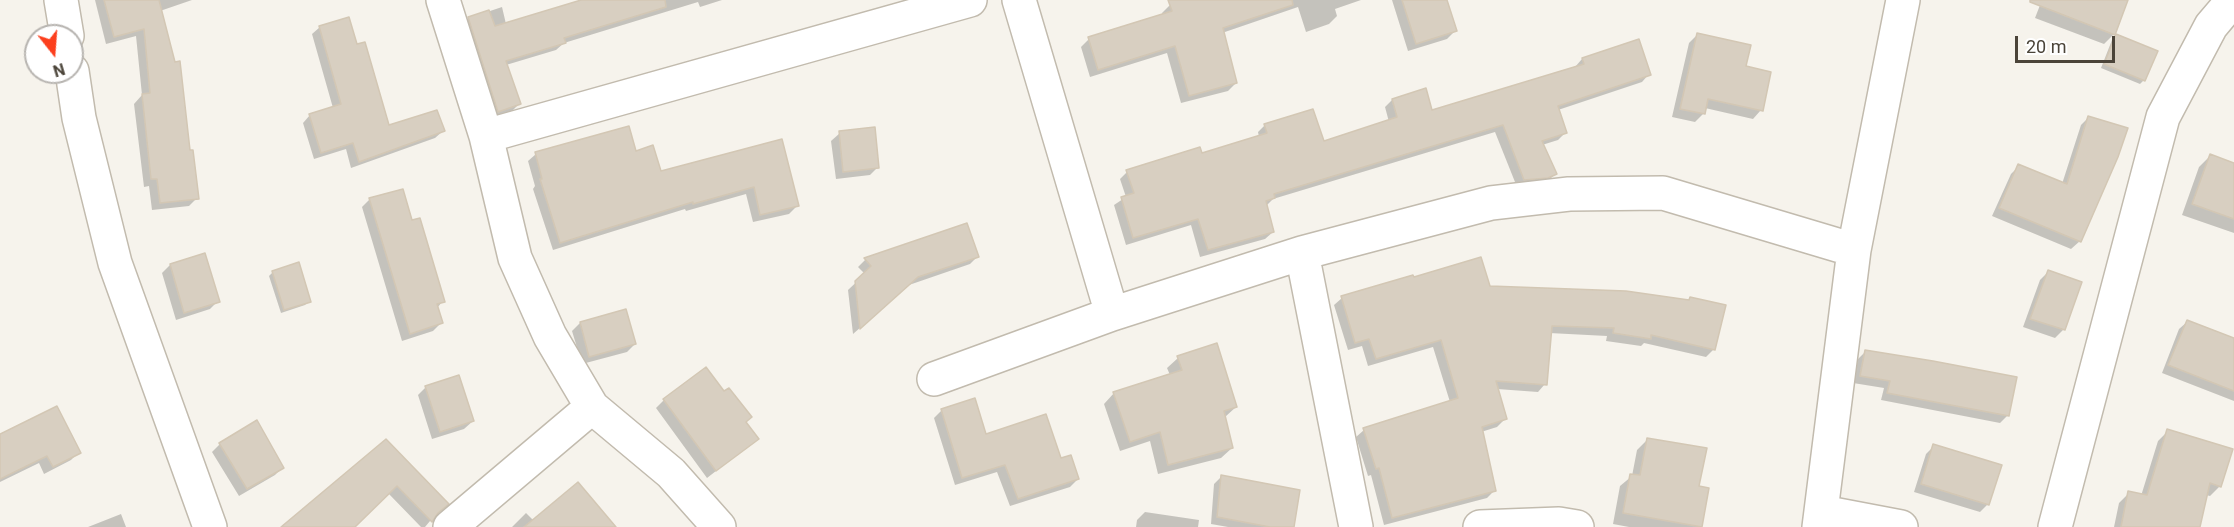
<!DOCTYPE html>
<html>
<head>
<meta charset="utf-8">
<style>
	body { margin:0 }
	#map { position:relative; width:2234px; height:527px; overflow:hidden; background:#f6f3ec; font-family:Roboto,sans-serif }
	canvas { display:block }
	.north { position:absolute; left:24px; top:24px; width:60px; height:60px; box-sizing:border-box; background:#fff; border:2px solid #b7b4b0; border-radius:50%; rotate:163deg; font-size:16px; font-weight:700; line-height:24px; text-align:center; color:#4b4439 }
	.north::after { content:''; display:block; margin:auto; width:21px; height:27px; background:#fc3f1d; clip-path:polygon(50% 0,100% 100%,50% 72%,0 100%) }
	.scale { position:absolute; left:2015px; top:36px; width:100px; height:27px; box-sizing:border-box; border:3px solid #4b4439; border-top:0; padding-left:8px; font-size:18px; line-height:21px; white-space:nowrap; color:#4b4439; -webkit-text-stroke:4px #fff; paint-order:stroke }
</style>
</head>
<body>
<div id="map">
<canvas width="2234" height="527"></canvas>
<div class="north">N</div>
<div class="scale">20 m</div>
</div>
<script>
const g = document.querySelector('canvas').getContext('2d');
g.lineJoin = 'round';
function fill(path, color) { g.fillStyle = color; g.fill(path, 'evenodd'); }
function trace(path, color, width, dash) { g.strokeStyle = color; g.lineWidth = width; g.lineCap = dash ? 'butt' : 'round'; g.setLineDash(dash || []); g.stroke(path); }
const shadow = new Path2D(`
	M95 0H192L160 11 197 198 189 206 152 210 149 186 144 187 134 104 142 95 136 36 106 44Z
	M586 0H722L700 7 698 2 564 43 556 50 506 65 519 104 511 112 490 119 461 26 469 18 502 7 506 24Z
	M1188 0H1361L1335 9 1337 16 1329 24 1306 32 1298 7 1222 33 1236 83 1228 91 1181 103 1167 53 1090 77 1081 47 1089 39 1163 15 1162 13 1170 5Z
	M1392 0H1446L1455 31 1447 39 1408 51Z
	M2042 0H2128L2114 34 2104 44 2035 18Z
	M320 27 356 46 388 127 443 131 435 138 351 168 346 149 314 159 303 123 310 115 333 108 312 34Z
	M1697 35 1744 67 1761 110 1753 119 1705 108 1703 114 1695 122 1672 117 1689 43Z
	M2116 36 2144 80 2140 84 2101 68 2112 40Z
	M1638 41 1649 74 1642 82 1558 110 1565 133 1558 140 1542 145 1555 174 1548 181 1517 187 1495 132 1273 199 1266 206 1273 232 1265 239 1200 257 1191 225 1126 245 1114 205 1126 197 1120 179 1127 172 1201 155 1259 137 1258 132 1265 125 1323 143 1389 122 1385 107 1392 100 1431 112 1575 67 1582 59Z
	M2089 117 2080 241 2071 249 1992 216 2011 174 2019 166 2062 184 2081 125Z
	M840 133 878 167 870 175 836 179 831 141Z
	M781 140 797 206 789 214 753 222 746 194 686 211 685 209 553 250 533 189 535 186 528 161 536 154 635 153 660 172Z
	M2210 156 2234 163V233L2182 215 2199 167Z
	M370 199 411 222 443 301 437 308 441 323 433 331 402 341 362 207Z
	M966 225 977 257 970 264 909 285 853 334 848 290 865 274 858 267 865 260Z
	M204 255 218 301 210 309 176 320 162 273 170 265Z
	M273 272 309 301 305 305 281 313 269 276Z
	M2048 272 2080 283 2063 330 2055 338 2023 327 2040 280Z
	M1413 279 1489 288 1688 301 1691 298 1714 349 1706 357 1644 343 1641 346 1606 341 1607 336 1549 333 1545 384 1538 392 1497 389 1505 419 1497 427 1481 432 1495 490 1487 498 1384 525 1371 475 1368 476 1356 437 1364 430 1450 402 1433 347 1368 366 1362 346 1348 350 1334 305 1342 298Z
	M2187 322 2234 340V401L2162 373 2179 329Z
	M580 323 635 344 627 352 582 364 572 331Z
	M1865 352 2015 378 2007 416 2000 423 1881 400 1884 388 1853 383 1858 359Z
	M1178 358 1236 407 1225 417 1232 448 1221 458 1158 474 1150 441 1120 451 1104 404 1114 393 1170 375 1167 368Z
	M426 387 473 421 464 429 432 439 418 395Z
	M664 400 757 439 707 478 656 408Z
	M942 410 985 436 1060 460 1078 479 1070 487 1010 506 997 472 955 485 934 418Z
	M2168 431 2220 486 2210 496 2206 495 2199 527H2114L2119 503 2129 493 2141 496 2158 441Z
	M0 436 79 452 71 460 44 474 39 463 0 482Z
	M1648 439 1698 488 1707 489 1701 527H1629L1613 524 1620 486 1632 476 1637 450Z
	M386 441 435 515 425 527H421L388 493 353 527H283Z
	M220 444 283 467 275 475 239 496 212 452Z
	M1934 446 1988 504 1980 512 1914 492 1926 454Z
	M1221 477 1292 527H1228L1211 524 1214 484Z
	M1145 512 1199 520 1198 527H1136L1137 520Z
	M526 513 534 521 614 527H512Z
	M121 514 126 527H88Z`);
const building = new Path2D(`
	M104 0H159L175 62 180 61 190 150H193L199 199 160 203 157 179H151L142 94 150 93 144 29 114 37Z
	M581 0H665L666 7 564 38 566 43 506 61 521 104 498 112 468 17 489 10 495 26Z
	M1168 0H1292L1293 5 1223 28 1237 83 1189 96 1175 46 1098 70 1088 37 1172 11Z
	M1402 0H1447L1457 31 1416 44Z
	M2030 0H2128L2115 35 2030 2Z
	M349 17 357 44 365 42 389 125 437 110 445 131 359 162 353 143 321 153 309 114 341 104 319 26Z
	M1697 33 1751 45 1746 66 1771 72 1763 111 1708 99 1705 114 1680 109Z
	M2116 34 2158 51 2145 81 2104 64Z
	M1639 39 1651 75 1558 106 1567 133 1542 141 1557 174 1548 178 1524 180 1503 125 1274 194 1275 198 1266 201 1274 232 1208 250 1198 219 1133 238 1121 197 1134 193 1126 170 1200 147 1202 153 1267 133 1264 124 1313 109 1324 141 1397 117 1392 99 1426 88 1432 110 1584 64 1582 58Z
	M2088 116 2128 128 2118 157 2081 242 1999 208 2018 164 2067 184Z
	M629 126 636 151 653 145 661 171 782 139 799 206 760 215 754 187 693 204V202L560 243 540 179H542L535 152Z
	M875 127 879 168 843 172 839 131Z
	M2210 154 2234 163V219L2192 204Z
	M403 189 412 220 420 218 445 302 437 304 443 323 410 334 369 198Z
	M967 223 979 257 918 277 860 329 855 281 871 266 864 258Z
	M205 253 220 302 184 313 170 264Z
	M1481 257 1490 286 1626 291 1689 300 1690 297 1726 305 1715 350 1651 335V339L1613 333 1614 328 1552 326 1547 385 1496 381 1507 419 1482 427 1496 491 1392 518 1379 468 1376 469 1363 428 1458 398 1441 340 1376 359 1369 339 1355 343 1341 296 1413 275 1414 277Z
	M299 262 311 302 284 310 272 271Z
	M2048 270 2082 282 2065 330 2030 319Z
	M626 309 636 344 589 357 580 322Z
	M2187 320 2234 338V391L2168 365Z
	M1217 343 1237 407 1224 411 1233 448 1168 465 1160 432 1130 442 1113 392 1182 370 1177 356Z
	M1865 350 1933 361 2017 377 2009 416 1887 393 1890 381 1860 376Z
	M706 367 724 391 729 388 752 417 746 422 759 439 716 471 663 399Z
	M459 375 474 421 440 432 425 386Z
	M975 398 986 434 1046 414 1061 458 1071 455 1079 479 1018 499 1005 465 962 478 941 409Z
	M57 406 81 453 53 467 47 456 0 479V434Z
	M257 420 284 468 247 489 219 443Z
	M2167 429 2233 449 2221 487 2210 483 2200 527H2121L2128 491 2147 495Z
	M1647 438 1707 448 1699 486 1709 488 1702 527 1623 513 1630 474 1640 475Z
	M386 439 449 504 438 513 432 522 397 486 355 527H281Z
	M1933 444 2002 465 1989 505 1921 484Z
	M1221 475 1300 490 1294 527H1270L1217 517Z
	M578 482 616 527H524Z`);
const minor = new Path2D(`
	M61 0 67 36
	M443 0 486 136 515 258 550 336 592 407 671 473 719 527
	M1019 0 1112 314
	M72 71 79 118 115 263 210 527
	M486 136 970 0
	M934 379 1112 314 1302 253
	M1822 512 1901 527
	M450 527 592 407
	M1356 527 1302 253 1491 203 1569 194 1663 193 1854 250
	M1480 527 1559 524 1577 527
	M1819 527 1854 250 1903 0
	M2055 527 2163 117 2211 26 2233 0`);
fill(shadow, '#0003');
fill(building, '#d8cfc1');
trace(building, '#d3c7b4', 1.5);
trace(minor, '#c2bbae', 36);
trace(minor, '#fff', 33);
</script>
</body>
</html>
